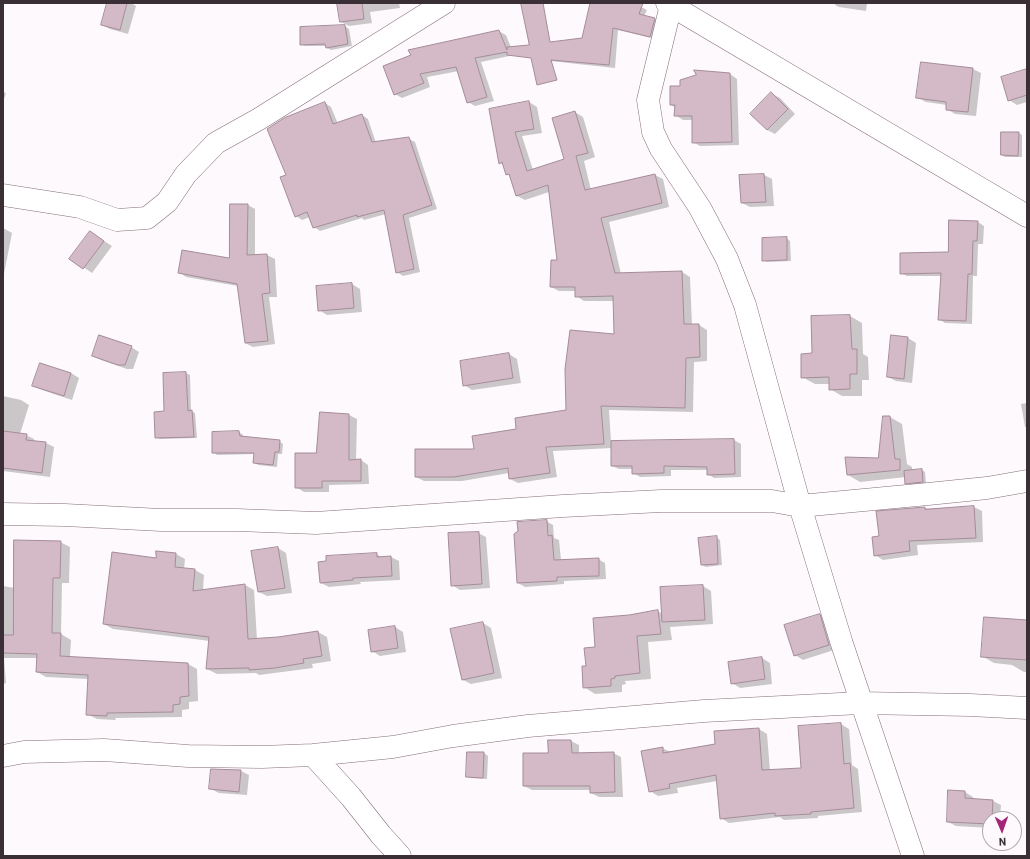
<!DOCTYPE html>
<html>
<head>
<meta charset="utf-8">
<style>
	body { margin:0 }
	#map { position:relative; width:1030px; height:859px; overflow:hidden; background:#fef9fc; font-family:Barlow,sans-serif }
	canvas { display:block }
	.frame { position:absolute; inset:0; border:4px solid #392f34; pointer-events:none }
	.north { position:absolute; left:982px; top:811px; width:40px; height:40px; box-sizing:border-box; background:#fef9fc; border:1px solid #afa8ac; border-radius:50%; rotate:178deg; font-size:11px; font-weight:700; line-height:16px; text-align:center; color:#392f34 }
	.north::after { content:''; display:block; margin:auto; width:14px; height:18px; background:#a42577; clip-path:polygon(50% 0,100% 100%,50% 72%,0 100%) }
</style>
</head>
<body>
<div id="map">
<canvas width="1030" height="859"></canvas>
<div class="frame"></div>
<div class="north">N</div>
</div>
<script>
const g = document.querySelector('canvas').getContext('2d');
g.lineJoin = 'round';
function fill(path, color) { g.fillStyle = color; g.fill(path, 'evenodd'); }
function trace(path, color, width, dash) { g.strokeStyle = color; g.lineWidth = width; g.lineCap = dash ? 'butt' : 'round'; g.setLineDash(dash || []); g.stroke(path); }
const shadow = new Path2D(`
	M108 3H131L136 6 128 34 110 29 102 25Z
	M338 3H399L400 8 370 12 372 23 349 26 341 22Z
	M591 3H629L641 7 647 10 644 16 655 19 660 22 656 39 618 30 615 68 550 61 545 58 583 39Z
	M836 3H867L866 11 839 7 835 5Z
	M345 26 349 29 352 46 331 50 327 48V46H305L301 44Z
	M498 31 506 35 514 55 481 62 494 101 475 106 468 102 459 71 427 77 430 87 402 98 395 94 413 55Z
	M922 63 973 69 981 73 976 116 955 114 947 109V105L926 102 918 98Z
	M1027 70V102L1017 105 1009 100Z
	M730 74 737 79 739 145 700 146 693 142V120H683L675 115 676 108 671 105 681 87Z
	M3 92 6 93 3 102Z
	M772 94 780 98 795 114 775 134 767 130Z
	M529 102 537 107 542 133 522 136 533 170 565 160 575 112 583 117 595 157 584 161 591 190 655 175 663 179 669 207 609 222 621 274 682 272 690 277 692 325H699L707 330V361L694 362 693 412 609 410 611 442 734 440 741 444V477L714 478 708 474V470H671V476L640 477 633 473V469H619L612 466V448L553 451 557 477 518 483 510 479 509 473 462 481H424L416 477 518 430 567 411 615 336 614 301H584L576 296V291H559L551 287 558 261 549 192 525 200 517 196 510 176 507 174 505 166 500 163Z
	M325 103 331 107 338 124 362 115 368 119 376 143 409 139 415 142 437 209 409 218 420 272 403 276 397 272 386 214 364 220 362 218 320 231 314 227 310 217 302 220 296 216 287 176Z
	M1019 133 1022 135V157H1005L1002 155Z
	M764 175 772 179 774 206 750 207 742 203Z
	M248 205 255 209V256L267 255 275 259 277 297H269L275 344 253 347 245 343 238 286 186 277 179 272 230 259Z
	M978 222 984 226 983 244H978L977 276H973L972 324 945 323 939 319 942 276H907L901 273 949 253Z
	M3 228 12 233 3 279Z
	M90 232 112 246 92 273 70 258Z
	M786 238 790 241 791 261 767 262 763 260Z
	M352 284 360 289 362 312 327 315 319 310Z
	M850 316 862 323 863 354 868 357 869 380H862V396H842L830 389V384H815L802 377 813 354Z
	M892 336 908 338 916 343 912 383 896 381 888 377Z
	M131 347 139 352 133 369H127L101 360 93 356Z
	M509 354 517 359 521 383 472 390 464 385Z
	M41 364 71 373 79 378 72 400 42 390 34 386Z
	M186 373 190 375 191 411 195 413 197 438 160 439 156 437 165 412 164 374Z
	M3 396 21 400 29 405 20 434 26 435 34 439V441L46 443 54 447 50 477 3 471Z
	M1027 403V428L1025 427 1021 404Z
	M320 413 349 415 357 419 356 460H361L368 465 369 484 329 485V492H304L296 487 317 454Z
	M890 417 902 424 907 464 912 467V471L922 470 925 472 926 484 910 485 906 483V477L860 482 848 475 879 459Z
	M239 432 243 435V437L279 441 283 444 282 454H278L277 467 258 465 254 462 255 454 217 455 213 452Z
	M974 507 982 511 983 542 917 545 918 555 883 560 875 555 880 536 925 508 928 509Z
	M546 521 553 525 554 538 559 540 561 560 598 559 605 563 606 579 564 581V584L525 587 518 583Z
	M478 533 486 537 490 588 460 590 452 585Z
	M716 537 720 540 722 565 706 567 702 565Z
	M60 542 70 547 69 583H62L61 634 71 640 70 657 188 664 197 669 198 701 189 702V709L182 710V717L115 718 116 720 97 719 87 714 89 679 46 677 37 672 38 658H4L6 683 3 684V586L15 588Z
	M278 548 286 553 292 593 267 596 259 592 253 552Z
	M176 554 185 559 184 569 195 570 204 575 203 590 245 585 254 590 257 640 278 638 318 632 327 637 331 661 312 664 313 668 259 675 256 673 217 674 207 669 210 641 113 629 104 624 157 559Z
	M376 554 382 557H391L399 561 400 580 360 582 361 584 329 587 321 583Z
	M703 586 711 591 713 624 670 627 672 640 648 642 651 679 625 681 626 684 622 685V692L595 694 584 687 587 667 596 648 629 616 658 611 662 614Z
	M820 615 828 620 837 649 803 660 795 655Z
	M1027 621V672H1024L1012 665 994 663 982 656Z
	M483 623 491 628 502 678 471 684 463 680Z
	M395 627 403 632 406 652 380 656 372 651Z
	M762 658 770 663 772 684 740 688 732 683Z
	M841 724 849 729 852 765 858 769 862 812 818 816V818L784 820 780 817 729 823 721 818 717 781 677 788 678 793 658 796 650 791 662 748 671 752 716 744 759 729 767 734 770 771 802 769 799 727Z
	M549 741H571L579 745V754L613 753 621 757 623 797H599L591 793V790H532L524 786 549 754Z
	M467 753H484L488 756 487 779 470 778 467 776Z
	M241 771 249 775 247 795 219 793 211 789Z
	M965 792 973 797V800L993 801 1001 805 1000 819H990V828L956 826 948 822Z`);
const building = new Path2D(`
	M107 3H127L120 30 101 25Z
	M337 3H362L364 19 340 22Z
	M521 3H543L550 42 582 38 590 3H643L639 14 655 18 650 37 613 28 609 65 551 60 557 80 537 85 531 58 507 55V52L475 58 487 97 467 103 456 67 420 74 424 83 394 95 383 66 411 55 408 50 499 30 507 50V47L529 45Z
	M345 25 348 44 326 48 325 44 300 45V27Z
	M921 62 973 68 968 112 946 110V102L916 98Z
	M1027 69V95L1008 101 1001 77Z
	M694 70 730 73 732 142 692 143V116H674L675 105H670V86H680V80L696 75Z
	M771 92 788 109 767 130 750 114Z
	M529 101 534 129 515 132 527 171 564 159 552 118 575 111 588 153 576 156 585 190 655 174 662 203 601 218 615 273 682 271 684 324H699L700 357 686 358 685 408 601 406 604 444 546 447 550 473 509 479 508 468 454 477H415V449H474L472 436 516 429 515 418 566 410 565 369 570 330 614 334 613 296 575 297V287H550L551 260H557L548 185 516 196 509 174 506 175 502 162 499 164 489 109Z
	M325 102 333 124 362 114 372 142 409 137 432 205 403 215 414 269 396 273 384 210 357 217V215L313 228 307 212 295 217 280 177 286 175 267 129 284 118Z
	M1001 132H1019L1018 156 1001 155Z
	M764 174 766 202 741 203 739 175Z
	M230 204H248L247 255 267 254 270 293 262 294 268 341 245 343 237 284 178 273 182 250 229 258Z
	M949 220 978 221 977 241H973L972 274H968L966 321 938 320 941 273 900 274V253L948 252Z
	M90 231 104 241 83 269 69 259Z
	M787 237V260L762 261V238Z
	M352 283 354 308 318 311 316 286Z
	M850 315 852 349H857V374H850V389L829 390V377L801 378V354L812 353 811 316Z
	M99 335 132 346 125 365H118L92 356Z
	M891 335 908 337 904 379 887 377Z
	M509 353 513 378 463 386 460 361Z
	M40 363 71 373 64 396 32 386Z
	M186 372 188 411 192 410 194 437 155 438 154 412 164 411 163 373Z
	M320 412 349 414V460L361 459V481H322V488H295V453H316Z
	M883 416H890L895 459H900V470L847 475 845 457 878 458Z
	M3 431 27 434 26 440 46 442 42 473 3 468Z
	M239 431 240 436 280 440 279 452H275L273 465 253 463 254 453H212V432Z
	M734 439 735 474 707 475V467L664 466V473L632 474V466H611V441Z
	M922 469 923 482 905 484 904 471Z
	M974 506 976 538 909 541 910 551 874 556 872 537 879 536 876 511 925 507V509Z
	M547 520 548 536 552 535 554 560 599 558V576L557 577V581L517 583 514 534 518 531 517 522Z
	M479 532 482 584 451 586 448 533Z
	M717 536 718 564 701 565 698 538Z
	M14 540 61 541 60 578H53L52 633H61L60 656 188 663 189 696 180 697V704L173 705V712L107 713V716L86 715 88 675 36 672 37 654 3 653V635H13Z
	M278 547 285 588 258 592 251 551Z
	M156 551 176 553 175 567 195 569 193 591 245 584 248 639 278 637 318 631 322 656 303 659 304 663 275 668 249 670V668L206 669 209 637 103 624 112 552 156 558Z
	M377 553V557L391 556 392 576 353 578V580L320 583 318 562 326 561V556Z
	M703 585 705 620 662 622 660 587Z
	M658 610 661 634 637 636 640 673 615 676V678L611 679V686L583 688 582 666H586L584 648 595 647 593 618 629 615Z
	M820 614 829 645 794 656 784 625Z
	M984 617 1027 620V660L981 657Z
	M483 622 494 673 462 680 450 629Z
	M395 626 398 648 371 652 368 630Z
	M762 657 765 679 731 684 728 662Z
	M841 723 844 764 850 763 854 808 811 812V814L775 816V813L720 819 716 775 669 784 670 788 649 792 641 751 663 747V753L715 744 714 731 759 728 762 770 801 768 798 726Z
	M548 740H571L572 753 614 752 615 792 590 793V786H523V753H548Z
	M467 752H484L483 778 466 777Z
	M211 769 241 770 239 792 209 789Z
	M948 790 965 791V798L993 800 992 819H990V824L947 822Z`);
const minor = new Path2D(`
	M667 3 1027 216
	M671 5 648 100 653 132 661 149 700 208 727 259 745 305 800 506 842 644 913 856
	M3 195 80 207 117 220 147 218 167 202 186 174 216 143 259 119 444 3
	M3 514 65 515 161 520H237L316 523 563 506 661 501H772L800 506 928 494 987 488 1027 481
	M313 755 351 797 381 835 400 856
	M3 756 24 752 104 750 188 756 262 757 313 755 393 747 453 736 528 726 704 711 860 703 970 705 1027 708`);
fill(shadow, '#0003');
fill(building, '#d3bac6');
trace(building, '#a48c98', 1);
trace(minor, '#846d79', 23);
trace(minor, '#fff', 22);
</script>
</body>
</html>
